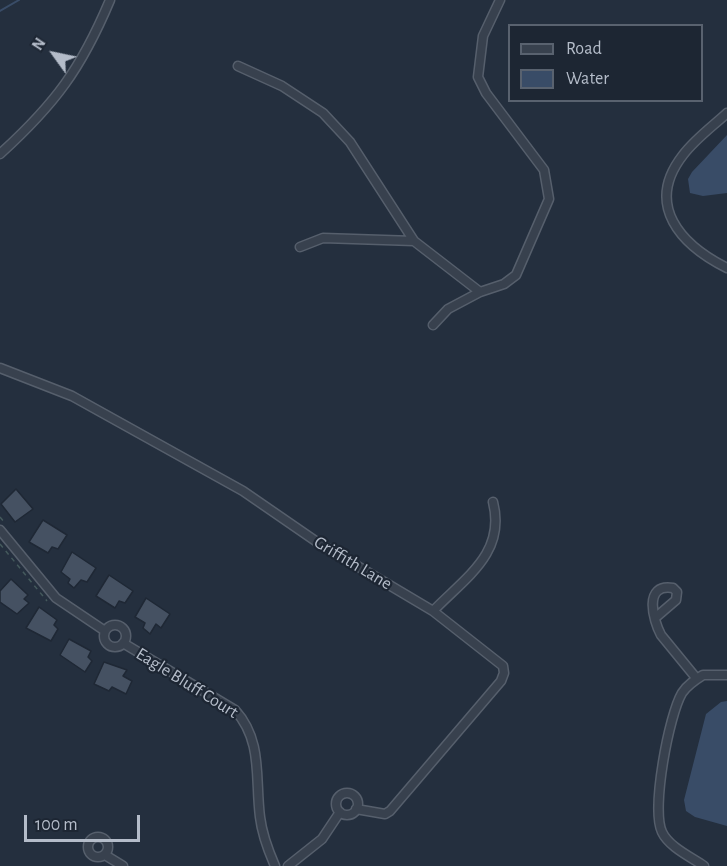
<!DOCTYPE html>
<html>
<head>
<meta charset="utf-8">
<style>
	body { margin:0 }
	#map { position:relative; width:727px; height:866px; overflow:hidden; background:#242f3e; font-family:"Alegreya Sans",sans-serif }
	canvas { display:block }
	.legend { position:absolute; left:508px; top:24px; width:195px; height:78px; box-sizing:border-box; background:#1d2633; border:2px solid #59626f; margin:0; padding:8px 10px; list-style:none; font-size:18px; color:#b4bcc9 }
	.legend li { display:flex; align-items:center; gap:12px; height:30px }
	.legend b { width:30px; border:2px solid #59626f }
	.north { position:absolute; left:24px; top:24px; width:60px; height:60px; -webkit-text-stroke:4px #1d2633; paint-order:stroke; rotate:303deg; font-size:16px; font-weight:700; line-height:24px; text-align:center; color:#b4bcc9 }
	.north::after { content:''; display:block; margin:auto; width:21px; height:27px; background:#b4bcc9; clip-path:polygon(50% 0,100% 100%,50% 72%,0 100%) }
	.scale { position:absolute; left:24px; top:815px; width:116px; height:27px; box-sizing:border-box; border:3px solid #b4bcc9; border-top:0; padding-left:8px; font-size:18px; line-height:21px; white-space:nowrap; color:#b4bcc9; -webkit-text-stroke:4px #1d2633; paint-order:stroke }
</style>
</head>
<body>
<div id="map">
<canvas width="727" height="866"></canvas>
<ul class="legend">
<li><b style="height:8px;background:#38414e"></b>Road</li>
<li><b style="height:16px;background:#394c67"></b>Water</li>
</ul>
<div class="north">N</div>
<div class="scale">100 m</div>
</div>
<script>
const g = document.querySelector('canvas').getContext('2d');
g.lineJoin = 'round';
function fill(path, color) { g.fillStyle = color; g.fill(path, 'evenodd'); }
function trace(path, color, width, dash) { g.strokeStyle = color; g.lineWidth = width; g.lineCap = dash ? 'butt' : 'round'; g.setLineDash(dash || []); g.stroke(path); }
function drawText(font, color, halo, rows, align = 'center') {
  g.font = font + ' "Alegreya Sans",sans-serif'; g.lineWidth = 4.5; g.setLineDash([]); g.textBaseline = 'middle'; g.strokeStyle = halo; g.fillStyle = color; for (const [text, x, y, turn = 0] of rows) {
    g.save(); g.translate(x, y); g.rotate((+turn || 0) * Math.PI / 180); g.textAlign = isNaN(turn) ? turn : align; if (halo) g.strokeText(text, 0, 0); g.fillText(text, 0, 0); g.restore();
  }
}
const water = new Path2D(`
	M727 135V193L703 196 690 193 688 179 692 172Z
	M727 701V826L695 817 686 811 684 800 706 714 721 702Z`);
const stream = new Path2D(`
	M0 11 19 0`);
const building = new Path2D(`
	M16 489 33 509 15 522 1 504Z
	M43 520 67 535 58 549 52 547 48 553 29 542Z
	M72 552 96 568 87 582 81 580 74 588 68 583 70 579 61 572Z
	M109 575 133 591 125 603 119 601 115 608 96 596Z
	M11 579 28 595 24 599 29 603 17 614 0 602V591Z
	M146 598 170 614 161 628 156 624 150 634 143 628 145 623 135 617Z
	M39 607 57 620 54 625 58 629 51 641 26 628Z
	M69 639 91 651 88 657 92 661 85 672 60 655Z
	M104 662 127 670 123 676 132 681 126 694 112 687 109 691 94 684Z`);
const path = new Path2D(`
	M0 517 5 523
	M0 544 47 601`);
const minor = new Path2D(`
	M238 66 282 86 323 113 350 142 414 241 480 292
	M727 113C713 126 695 139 683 155 644 205 681 245 727 268
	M0 154C55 104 81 69 110 0
	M300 247 323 238 414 241
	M433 325 448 309 480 292 504 284 516 275 549 199 544 170 486 93 478 77 483 36 500 0
	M0 368 72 396 243 491 317 542 433 611 503 666 504 673 501 681 390 811 385 814 356 809
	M0 530 56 598 105 631
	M433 611C466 577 506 553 493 502
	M655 618 676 600 677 592 673 588C643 583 653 620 661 635L697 679
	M104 636a11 11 0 1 1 22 0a11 11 0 1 1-22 0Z
	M123 643 235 710C263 741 255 778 260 817 262 834 268 850 275 866
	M336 804a11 11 0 1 1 22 0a11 11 0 1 1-22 0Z
	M88 847a10 10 0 1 1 20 0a10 10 0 1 1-20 0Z
	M105 855 123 866
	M288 866 322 839 340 812
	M704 866C691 857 669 847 662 832 651 809 669 715 682 693 687 685 695 680 703 675H727`);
const streetNames = [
	["Griffith Lane",353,563,31],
	["Eagle Bluff Court",187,683,32]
];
fill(water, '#394c67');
trace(stream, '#394c67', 2);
fill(building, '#455162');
trace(building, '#1f2835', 1.5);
trace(minor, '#565f6c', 11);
trace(path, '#44595c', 1.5, [4.5, 4.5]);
trace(minor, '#38414e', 8);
drawText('18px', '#b4bcc9', '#1d2633', streetNames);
</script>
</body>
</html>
